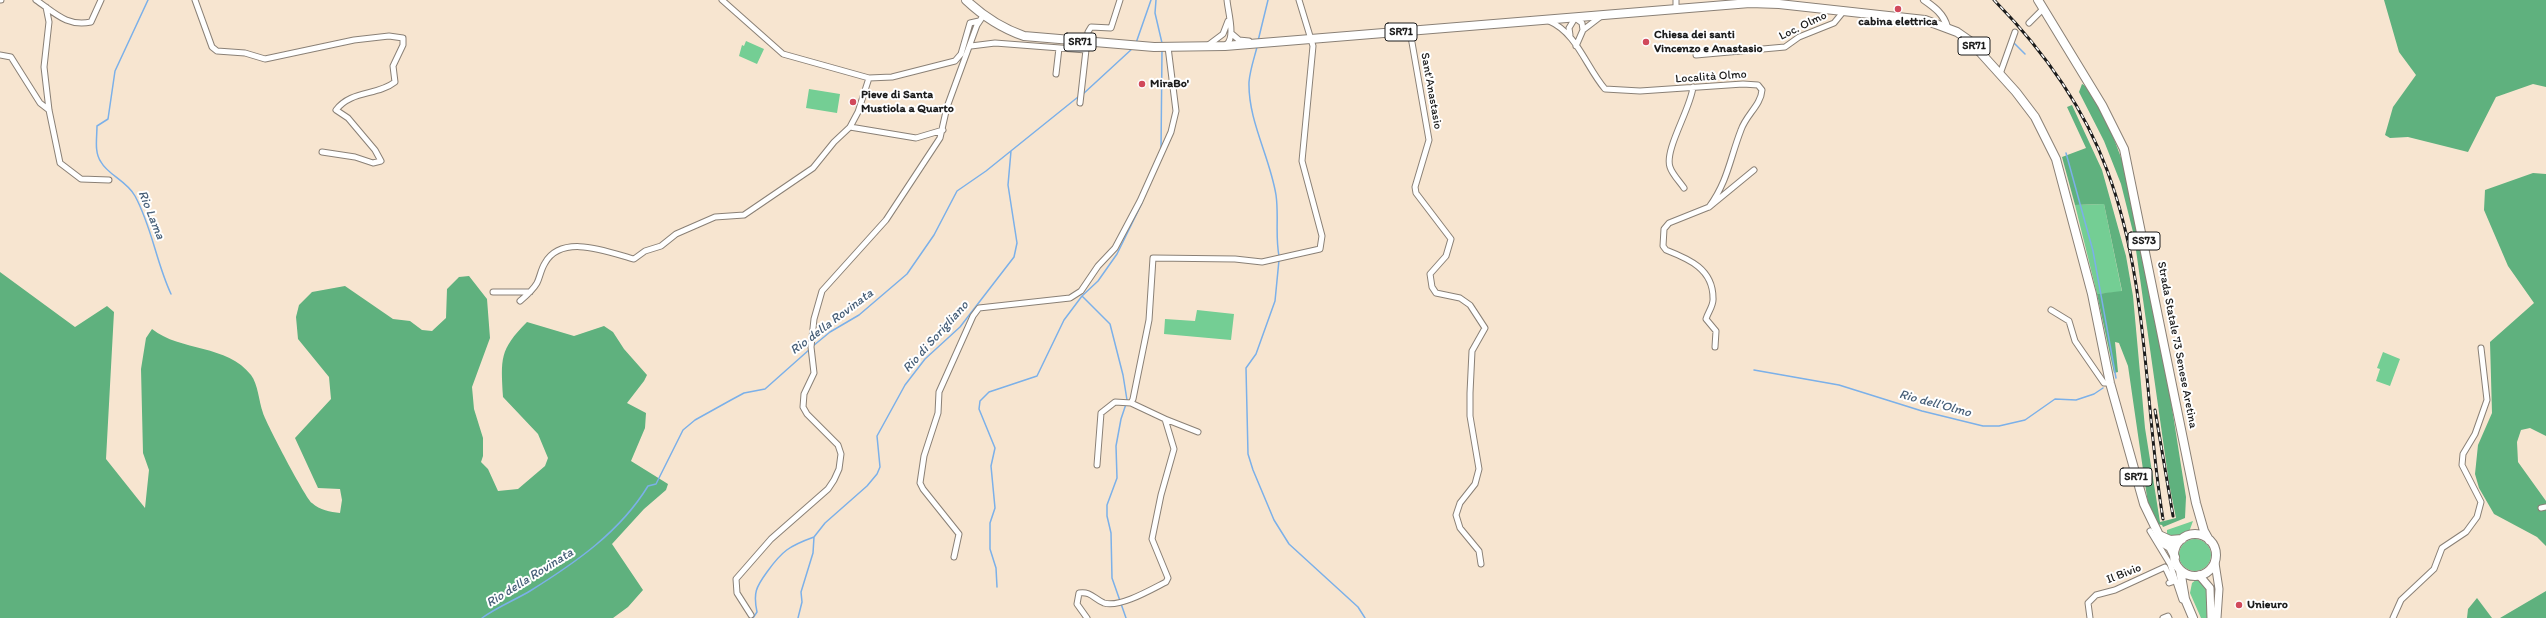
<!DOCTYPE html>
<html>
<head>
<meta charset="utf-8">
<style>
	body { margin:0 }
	canvas { display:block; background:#f7e5d0 }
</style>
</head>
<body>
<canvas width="2546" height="618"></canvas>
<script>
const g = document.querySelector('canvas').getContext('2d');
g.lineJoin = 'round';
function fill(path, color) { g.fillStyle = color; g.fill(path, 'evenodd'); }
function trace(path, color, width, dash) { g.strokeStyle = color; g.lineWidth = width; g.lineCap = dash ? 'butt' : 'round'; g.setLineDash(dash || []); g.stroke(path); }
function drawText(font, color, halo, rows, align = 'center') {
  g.font = font + ' Itim,sans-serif'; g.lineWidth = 4; g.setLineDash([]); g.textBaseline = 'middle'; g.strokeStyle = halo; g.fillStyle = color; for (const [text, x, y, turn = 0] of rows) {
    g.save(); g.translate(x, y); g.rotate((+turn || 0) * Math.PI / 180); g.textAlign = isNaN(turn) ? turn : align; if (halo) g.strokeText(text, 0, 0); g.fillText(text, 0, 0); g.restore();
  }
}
const green = new Path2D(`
	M746 41 764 49 757 64 739 56 742 45 744 46Z
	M809 89 840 94 837 113 806 108Z
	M2104 204 2122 292 2097 294 2075 205Z
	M1197 310 1234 314 1231 340 1164 334 1165 319 1195 321Z
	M2383 352 2400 359 2390 386 2376 381 2380 369 2377 368Z
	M2193 521 2189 532 2177 537 2167 536V530Z
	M2179 555a16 16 0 1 1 32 0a16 16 0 1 1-32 0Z
	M2197 579 2206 585 2209 618H2201L2190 593 2192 583Z`);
const forest = new Path2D(`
	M2384 0H2546V87L2533 84 2496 97 2468 152 2408 137 2390 138 2385 135 2393 107 2416 75 2399 52Z
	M2082 84C2098 91 2120 154 2126 171L2166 370 2186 497 2185 518 2163 527 2162 525 2156 524 2148 504 2128 366 2119 343 2115 342 2118 372 2114 373 2097 294 2122 291 2104 204 2075 205 2062 157 2086 148 2067 107 2072 105 2102 170 2126 256 2133 296 2145 428 2160 522 2176 518 2169 483 2134 236 2121 184 2104 141 2079 92Z
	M2533 173 2546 174V436L2530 428 2521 430 2517 442 2518 462 2546 501V546L2537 537 2494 514 2479 488 2475 474 2478 445 2492 413 2490 342 2534 303 2508 266 2484 210 2485 190Z
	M0 272 75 327 107 306 114 312 106 459 145 508 149 470 143 453 141 369 146 338 152 329C181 352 227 344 251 375 258 384 259 402 263 413 266 423 306 499 312 503 320 510 330 512 340 513L342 500 340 489 318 488 295 438 331 399 329 377 298 339 296 317 299 305 312 292 345 286 393 319 410 321 422 330 432 331 446 318 447 289 459 277 469 276 487 299 490 338 472 387 474 409 483 438V456L481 462 488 469 498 491 518 489 545 466 548 458 538 434 503 397C501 359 499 350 527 322L574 336 604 326 613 332 624 349 647 375 644 381 627 403 646 413 645 428 631 461 668 484 666 490 644 509 612 544 643 590 628 607 613 618H0Z
	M2546 591V618H2500Z
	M2477 598 2492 618H2467L2468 609Z`);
const stream = new Path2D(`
	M148 0 115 71 108 119 97 126C97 138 94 152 101 162 108 175 127 181 135 196 152 227 156 262 171 294
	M1156 0 1155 13 1162 43
	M1258 41 1268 0
	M1136 43 1151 0
	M2014 43 2025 54
	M1257 47C1254 59 1250 70 1249 82 1248 121 1270 157 1276 195 1279 216 1275 235 1279 256
	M1083 94 1133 48
	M1161 151 1162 49
	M2066 153 2093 251 2116 378
	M1279 260 1275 301 1256 354 1246 368 1248 454 1253 470 1274 520 1289 544 1358 607 1365 618
	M1082 296 1110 324 1123 375 1127 400
	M813 346 830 332 859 315 907 274 934 235 957 191 986 171 1078 97
	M1754 370 1839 385 1922 411 1983 426H1999L2025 420 2055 399 2076 400 2094 394 2103 388
	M1126 404 1121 419 1116 446 1117 478 1107 505V516L1111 533 1112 578 1126 618
	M814 537 825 523 867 486 877 474 880 467 877 436 905 385 925 359 960 327 1014 257 1017 243 1008 185 1011 151
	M997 587 996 568 990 549V523L995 508 991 466 995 448 979 409 980 401 989 392 1037 376 1064 320 1082 296 1098 281 1117 254 1142 203
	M482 618C497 607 515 600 530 591 575 563 620 532 648 486L656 484 683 430 695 420 731 400 744 393 765 389 810 349
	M753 618 757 612C753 593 756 587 767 572 782 551 789 546 814 537
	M798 618 802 602 801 592 813 553 814 537`);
const minor = new Path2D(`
	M0 0H1
	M36 0C55 13 67 27 91 22L101 0
	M195 0 212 47 217 51 245 53 265 59 354 40 389 36 403 38V45L393 66 395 82C377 96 351 90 336 110L348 118 375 150 381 161 373 163 355 157 322 152
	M722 0 783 54 869 78
	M46 7 49 22 44 67 49 110 60 163 81 179 109 180
	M1676 10V0
	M1549 21C1577 33 1586 67 1605 89L1640 91 1743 84 1758 85 1762 90C1761 105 1746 115 1741 130 1730 158 1728 181 1709 207
	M2029 23 2043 9
	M1410 31 1429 140 1415 187 1416 193 1451 239 1446 256 1430 274 1432 287 1436 293 1460 298 1470 305 1485 328 1472 351 1470 393V416L1479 469 1475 484 1460 503 1456 515 1460 528 1479 551 1481 564
	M1232 34 1239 40 1249 41
	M1570 35 1569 28 1575 18 1582 23 1583 30
	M1226 45C1236 38 1228 12 1227 0
	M971 46 995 43 1086 50
	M1207 46 1223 34 1228 21
	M1576 46 1583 30 1600 17
	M0 55 11 57 40 103 49 110
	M1696 55 1785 47 1799 37 1834 23 1843 12
	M1056 74 1059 48
	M2000 74 2015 32
	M1080 103 1088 32 1091 27 1111 28 1120 0
	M850 127 858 112 869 78 892 77 955 61 961 54 970 23 979 21
	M1684 188C1680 182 1672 174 1670 167 1664 150 1691 108 1693 87
	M493 292H530
	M520 301C526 296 533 290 537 283 540 277 541 269 545 263 562 233 608 252 634 259L645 251 661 246 676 234 715 217 744 215 813 168 834 142 850 127 916 138 943 130
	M2051 310 2069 321 2075 341 2104 383H2110
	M1715 347 1716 331 1706 319C1708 312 1714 305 1713 298 1713 269 1689 259 1666 250L1663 246 1664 229 1669 223 1709 207 1754 170
	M1165 419 1198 432
	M1097 465 1101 413 1115 402 1131 403 1133 399 1149 320 1153 258 1235 259 1262 262 1320 249 1322 236 1302 161 1313 46 1299 0
	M2541 508 2546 507
	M2150 531 2170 564 2182 600
	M954 557 959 534 923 489 920 483 924 456 938 413 939 392 973 316 979 308 1070 298 1081 291 1098 266 1115 248 1140 201 1171 132 1176 111 1168 47
	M751 615 737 593 736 579 771 539 828 489 834 480 839 469 841 454 838 445 807 414 803 407 804 394 814 373 811 347 814 319 822 291 886 220 940 138 947 107 977 25 983 16
	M1087 618 1077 604 1079 593C1091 591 1094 599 1104 603 1120 608 1152 589 1166 582L1168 578 1152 539 1161 495 1174 449 1165 419 1131 403
	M2090 618 2088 603 2096 595 2115 590 2165 567 2172 582 2169 583
	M2163 618 2168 616 2169 618
	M2393 618 2401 600 2434 569 2442 548 2466 532 2477 517 2481 502 2462 465 2463 454 2475 434 2487 400 2481 348`);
const tertiary = new Path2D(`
	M1924 0C1934 7 1944 14 1947 27`);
const secondary = new Path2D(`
	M2215 563 2219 589 2217 618
	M2199 575 2210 588 2211 618`);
const primary = new Path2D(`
	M966 0C984 17 1001 28 1024 36L1154 47 1225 46 1750 3 1779 4 1925 20 1957 32 1970 41 2016 92 2035 117 2056 159 2092 294 2110 383 2144 504 2159 535 2170 540 2182 539
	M2038 0 2102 105 2124 149 2196 503 2204 531 2209 540
	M2174 555a21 21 0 1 1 42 0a21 21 0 1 1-42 0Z
	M2160 541 2170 547 2175 557
	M2180 570 2185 599 2193 618`);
const rail = new Path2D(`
	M1994 0C2042 49 2083 105 2107 170 2149 281 2144 404 2163 519
	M2155 410 2173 516`);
const markers = [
	[1898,9,4,"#d1495b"],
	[1646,42,4,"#d1495b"],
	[1142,84,4,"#d1495b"],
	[853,102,4,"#d1495b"],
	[2239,605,4,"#d1495b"]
];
const shields = [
	[1401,32,32],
	[1080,42,32],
	[1974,46,32],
	[2144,241,32],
	[2136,477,32]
];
const shieldNames = [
	["SR71",1401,32],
	["SR71",1080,42],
	["SR71",1974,46],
	["SS73",2144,241],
	["SR71",2136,477]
];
const poiNames = [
	["cabina elettrica",1898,22,"center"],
	["Chiesa dei santi",1654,35],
	["Vincenzo e Anastasio",1654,49],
	["MiraBo'",1150,84],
	["Pieve di Santa",861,95],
	["Mustiola a Quarto",861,109],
	["Unieuro",2247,605]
];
const streetNames = [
	["Loc. Olmo",1803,26,-26],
	["Località Olmo",1711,77,-4],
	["Sant'Anastasio",1431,91,80],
	["Strada Statale 73 Senese Aretina",2177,345,79],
	["Il Bivio",2124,574,-21]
];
const waterNames = [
	["Rio Lama",151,215,68],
	["Rio della Rovinata",832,322,-37],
	["Rio di Sorigliano",936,337,-48],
	["Rio dell'Olmo",1935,404,15],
	["Rio della Rovinata",530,578,-32]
];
fill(green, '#74ce94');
fill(forest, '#5fb17e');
trace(stream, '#7bb0e9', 1.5);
trace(minor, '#8a8076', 7);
trace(tertiary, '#8a8076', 8);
trace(secondary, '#8a8076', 9);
trace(primary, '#8a8076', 10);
trace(minor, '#fff', 5);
trace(tertiary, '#fff', 6);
trace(secondary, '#fff', 7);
trace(primary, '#fff', 8);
trace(rail, '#1c1c1c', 3);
trace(rail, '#fff', 1.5, [4.5]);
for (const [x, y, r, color] of markers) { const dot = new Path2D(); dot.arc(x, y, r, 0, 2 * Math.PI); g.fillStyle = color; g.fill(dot); trace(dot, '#fff', 1.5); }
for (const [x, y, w] of shields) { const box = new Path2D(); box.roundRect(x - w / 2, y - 9, w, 18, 3); g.fillStyle = '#fff'; g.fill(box); trace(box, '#1c1c1c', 1); }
drawText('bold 11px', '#1c1c1c', null, shieldNames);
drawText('bold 12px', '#1c1c1c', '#fff', poiNames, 'left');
drawText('12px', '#1c1c1c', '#fff', streetNames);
drawText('italic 13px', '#475f78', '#fff', waterNames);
</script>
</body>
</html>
